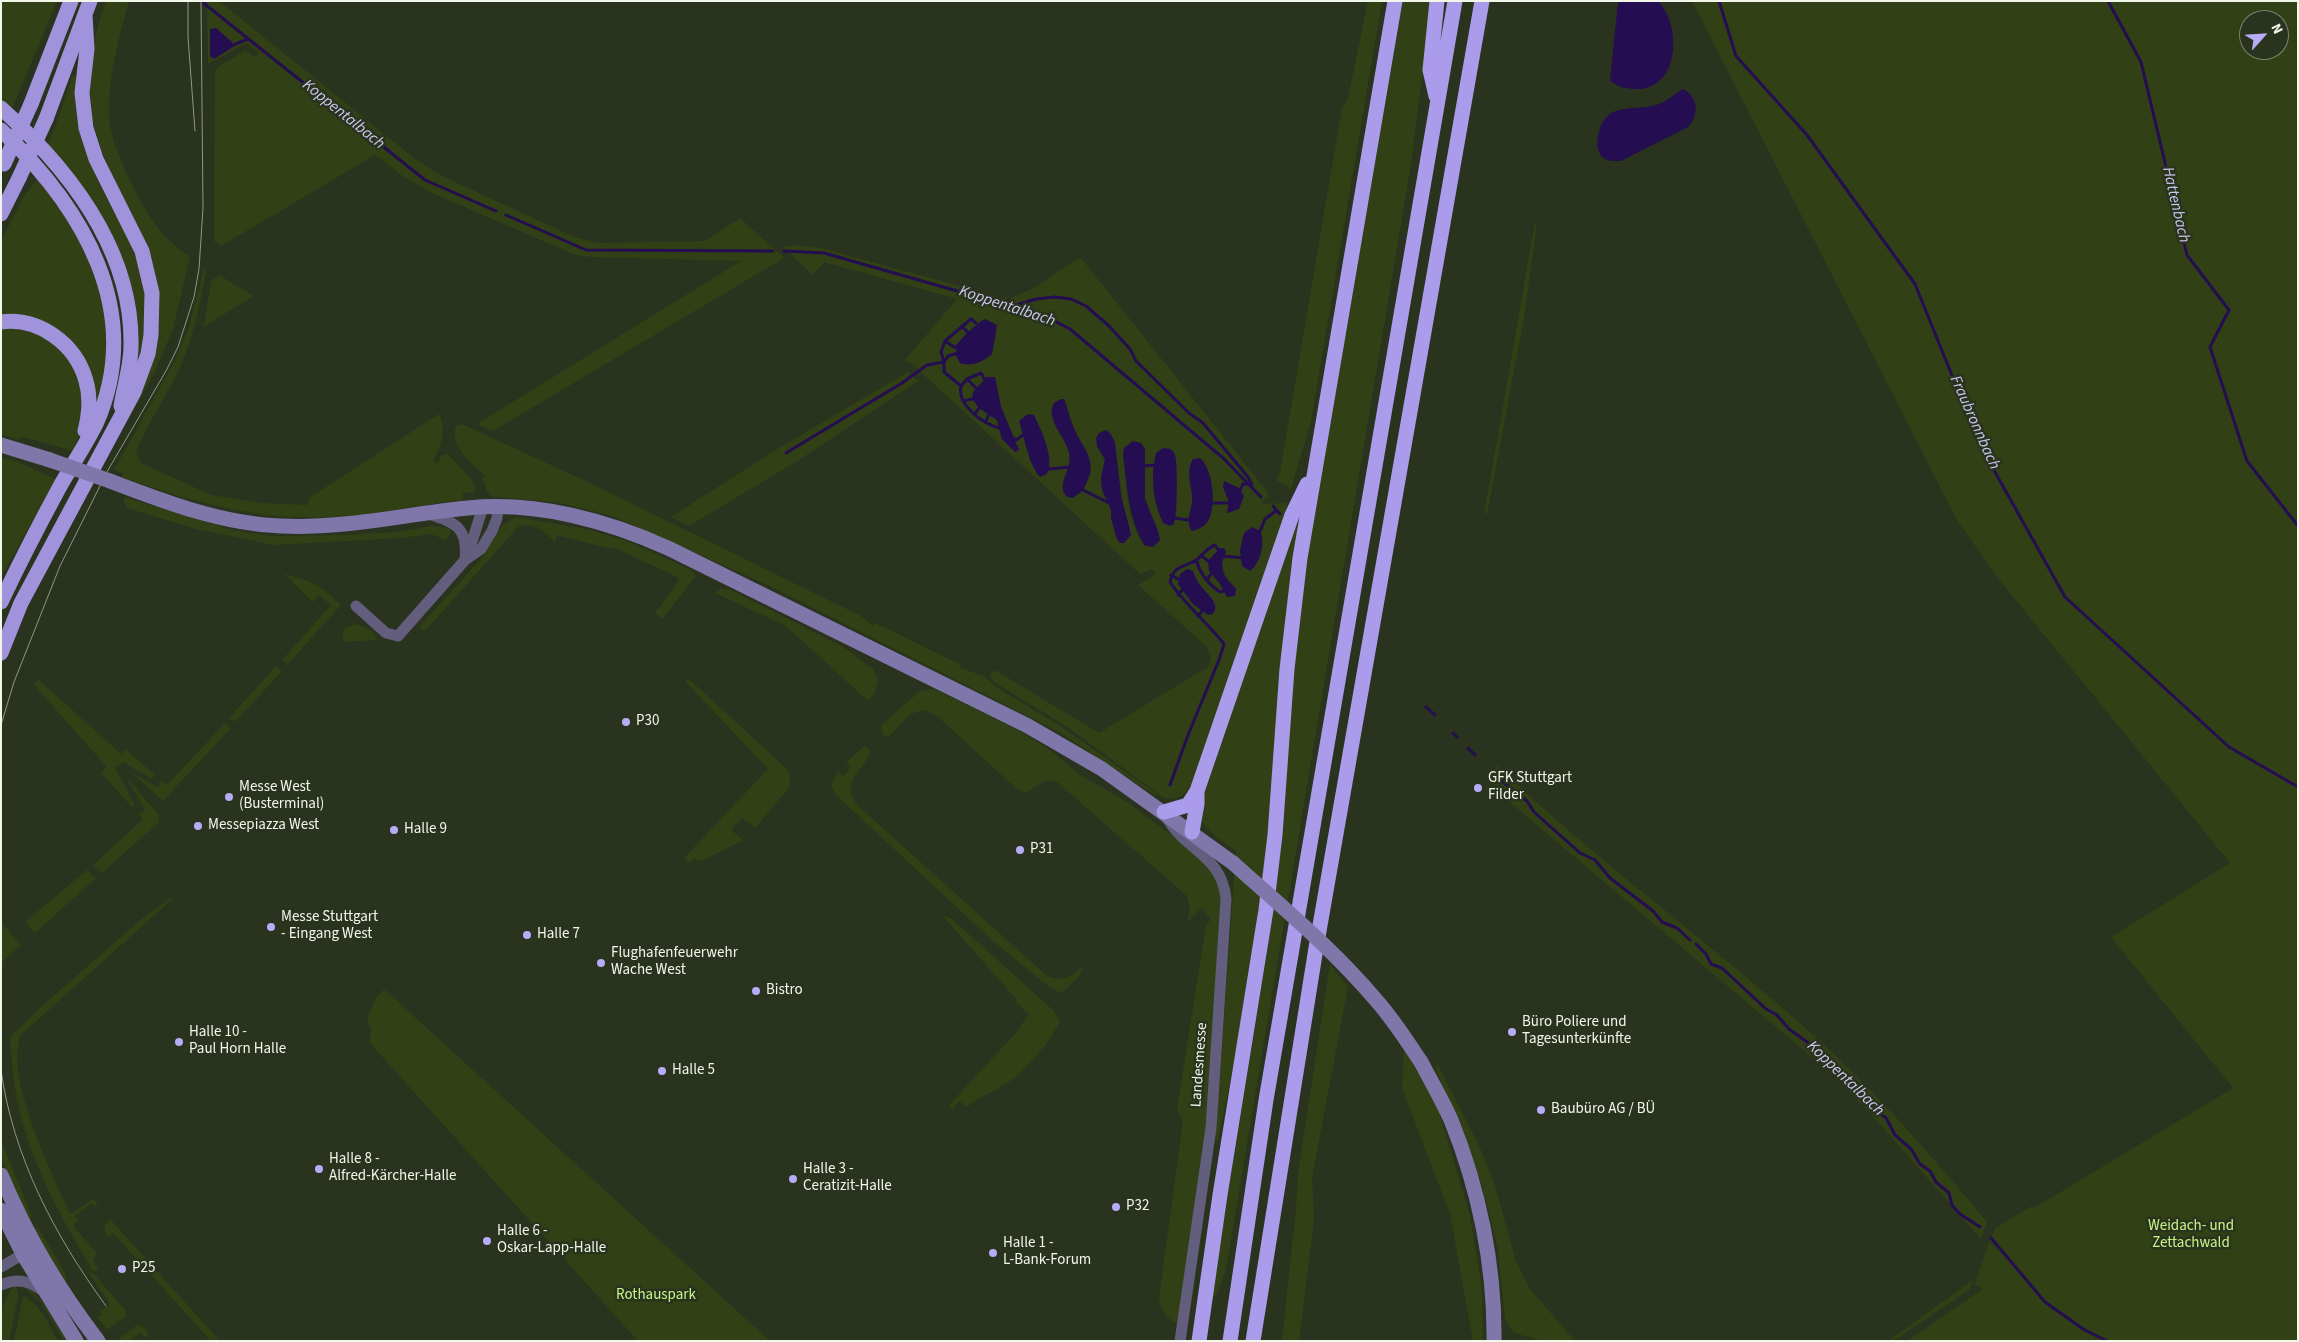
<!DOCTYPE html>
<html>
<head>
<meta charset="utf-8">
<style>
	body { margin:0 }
	#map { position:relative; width:2299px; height:1342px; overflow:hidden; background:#2a331e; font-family:"Source Sans 3",sans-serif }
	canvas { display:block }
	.frame { position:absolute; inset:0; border:2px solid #f2f7ea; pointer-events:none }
	.north { position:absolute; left:2239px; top:10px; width:50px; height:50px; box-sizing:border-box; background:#2a331e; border:1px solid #7a8170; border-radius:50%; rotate:64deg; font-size:14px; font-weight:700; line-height:20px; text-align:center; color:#f2f7ea }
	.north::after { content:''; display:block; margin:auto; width:18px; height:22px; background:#b8abf7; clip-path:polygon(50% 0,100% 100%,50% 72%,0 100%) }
</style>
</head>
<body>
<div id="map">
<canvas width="2299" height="1342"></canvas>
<div class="frame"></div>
<div class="north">N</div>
</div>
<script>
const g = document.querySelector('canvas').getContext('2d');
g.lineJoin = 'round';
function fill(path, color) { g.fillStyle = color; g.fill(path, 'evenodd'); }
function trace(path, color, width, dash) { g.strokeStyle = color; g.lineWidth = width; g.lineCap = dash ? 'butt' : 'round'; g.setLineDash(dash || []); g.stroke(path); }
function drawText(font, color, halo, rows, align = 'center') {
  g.font = font + ' "Source Sans 3",sans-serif'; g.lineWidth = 5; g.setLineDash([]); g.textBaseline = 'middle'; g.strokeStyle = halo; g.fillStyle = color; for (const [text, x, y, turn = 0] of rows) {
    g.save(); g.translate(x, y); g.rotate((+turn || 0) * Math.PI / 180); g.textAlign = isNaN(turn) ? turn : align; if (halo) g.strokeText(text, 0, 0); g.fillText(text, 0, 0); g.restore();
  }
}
const green = new Path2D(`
	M1 1H57L12 109 1 99Z
	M106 1H129C119 37 108 77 109 114 109 145 141 208 161 232 170 242 180 249 190 257L173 329 154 373 131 415 129 414C142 383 158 351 159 316 162 243 120 206 99 143 84 96 89 47 106 1Z
	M207 1H219L415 159 440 175 572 236 598 243 705 241 740 218 784 258 493 431 477 424 741 261 590 257 573 254 430 192 403 176 375 155 221 246 214 241 215 72 218 67 245 51 255 57 259 52 246 43 208 64Z
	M1368 1H1382L1311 421 1291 489 1276 480 1280 472 1342 108 1348 98Z
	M1403 1H1432L1410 170 1226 1269 1218 1292 1211 1301 1273 915 1281 848 1292 685 1308 550Z
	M1692 1H2298V1341H1907L1983 1289 1975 1284 1989 1242 2005 1256 1990 1241 1995 1228 2032 1206 2034 1208 2233 1088 2111 937 2230 863 1997 577 1957 520ZM2249 20H2279V50H2249Z
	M72 76 78 77C81 103 82 131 89 157 95 180 109 201 120 222 150 278 151 319 135 380L134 302 47 145 55 128Z
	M37 179 76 231 105 298 107 365 96 405 71 343 1 317V241L24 196Z
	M1535 222 1537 223 1524 318 1487 514 1484 513 1489 487Z
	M797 245 821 248 1006 299 1008 309 1011 298 1034 288 1072 262 1081 258 1266 490 1269 497 1261 502 1264 504 1288 503 1197 775C1189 789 1183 802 1164 798L1066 726 997 684 990 677 991 673 995 670 1099 733 1208 667 1211 658 1207 647 1138 585 1156 574 1152 569 1140 574 911 363 905 360 957 299 824 262 813 275 783 247ZM973 327 996 333 992 354 956 357 958 353 961 340 969 334ZM995 377 1001 407 1019 450 1002 439 997 420 979 408ZM1065 400C1068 408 1069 418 1073 426 1079 444 1092 453 1091 474L1063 480C1065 475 1069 470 1070 466 1074 444 1054 430 1051 410ZM1034 415 1047 449 1049 469 1030 462 1027 444ZM1097 446 1116 453 1125 516 1117 539 1111 518V510L1103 495 1100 483 1105 463ZM1123 455 1146 465C1137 488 1149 511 1158 531L1148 547C1127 533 1126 478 1123 455ZM1203 461C1212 481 1212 497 1210 518L1189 520 1193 498 1189 482ZM1176 463 1177 511 1159 514 1154 497V475ZM1224 481 1234 512 1226 513 1229 502 1223 487ZM1243 538 1259 555 1253 569 1242 566 1240 551ZM1220 548 1225 556 1222 561 1225 575 1236 588 1234 596 1224 594 1218 581ZM1192 571 1198 583 1206 592 1208 615 1193 604 1182 590Z
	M204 268 206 269C201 302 194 334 181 365 168 395 147 422 136 453L141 463 211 495 260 503 307 505 309 498 439 414C447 432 441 444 433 462L438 463 442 455 448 454 472 480 476 492 463 493V500C420 504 377 515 334 517 257 521 193 502 122 477L123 473 114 470 175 360 189 327Z
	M219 275 253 296 204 327 211 281Z
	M1 326C11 327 23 326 32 329 63 342 89 375 86 411 84 424 77 439 73 451L20 436V440L1 434Z
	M908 372 918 381 799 460 689 526 671 517 774 451Z
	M462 424 594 485 859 615 873 626 876 623 959 664 960 668 984 676 996 687 1063 728 1157 794 1156 796 1059 732 770 586 613 516 556 502 493 497 487 491 483 479 485 476C472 463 449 447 456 426Z
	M1 458 18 462 56 479 1 577Z
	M124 497 232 530 272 536 344 535 397 532 432 526 449 528 451 532 446 540 431 534 401 538 274 545 196 529 127 508 123 501Z
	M516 517 591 530 629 542 691 570 696 576 662 619 655 613 679 581 677 577 613 547 611 549 557 535 555 542C543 531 535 521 518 527L425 631 419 627 481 559 501 527Z
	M1295 526 1298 527C1278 733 1264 939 1218 1140L1215 1141 1236 851C1223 841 1201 829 1199 811L1244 670Z
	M284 574C312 581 321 585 341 605L288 664 282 660 331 605 319 595 313 602Z
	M720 589 731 590 843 647 873 669 878 680 875 692 868 701 786 626 715 593Z
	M355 624C364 626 375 631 377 640L343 642V631L347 627Z
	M276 666 282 671 235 722 229 718Z
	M688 678 787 769 790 778 789 788 755 828 742 818 731 830 743 840 701 861 694 858 689 863 684 858 768 769 686 682Z
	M38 679 121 754 125 749 155 775 152 779 123 762 115 768 135 805 132 807 101 773 107 767 34 685Z
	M934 689 1022 732 1050 750 1079 774 1130 804 1205 860 1222 890 1207 1130 1179 1324C1168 1322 1160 1308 1159 1297L1183 1121 1177 1109 1206 925 1211 919 1201 908 1187 923 1190 909 1187 896 1057 782 1047 780 1025 793 1017 789 938 717 926 710 910 714 888 738 882 734 881 725 920 691Z
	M225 723 230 729 163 801 131 772 158 787 162 781 167 785Z
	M865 746 870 750C865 774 841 776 855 803L1047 976C1065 982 1069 978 1083 966 1082 976 1069 987 1061 993L1049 987 994 942 836 795 831 784 838 771 843 776 851 767 846 762Z
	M1496 765C1593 857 1701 936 1801 1024 1869 1084 1929 1152 1987 1222L1981 1239 1872 1115 1833 1075 1494 789Z
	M126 777 159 815V822L102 873 93 865 143 819 139 814 145 810Z
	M87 870 96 878 35 933 25 922Z
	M180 892 21 1035C3 1075 53 1175 70 1214L93 1199 98 1205 95 1207 92 1203 75 1216 78 1221 73 1226 97 1253 93 1260 98 1267 95 1272 89 1268 90 1266C63 1221 36 1172 22 1121 14 1093 12 1065 10 1037L42 1006 145 916Z
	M942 915 952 919 1053 1010 1060 1021C1052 1039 1024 1073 1007 1083 992 1093 981 1095 967 1107L959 1101 953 1109 949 1105 1014 1035 1029 1014 1016 1002 1017 1000Z
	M1 922 21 945 1 963Z
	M1330 964 1348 987 1312 1178 1314 1220 1299 1341H1282L1296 1209 1298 1173Z
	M384 989 770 1341H638L369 1042 371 1030 367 1019 375 1000Z
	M1404 1049 1438 1108 1470 1216 1482 1288 1483 1341H1473L1450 1214 1402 1088Z
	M1438 1065 1480 1148 1495 1185 1516 1262 1530 1289 1575 1341H1544L1514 1333 1505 1320 1498 1249 1482 1185 1435 1066Z
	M1 1141 32 1216 29 1222 1 1158Z
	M110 1219 220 1341H211L113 1233 107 1237 104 1226Z
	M35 1227 39 1229 66 1275V1280L62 1282 32 1228Z
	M87 1270 94 1274 126 1311V1316L107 1330 97 1317 101 1315 100 1312 110 1304Z
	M1973 1280 1969 1290 1893 1341H1888Z
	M21 1285C45 1296 54 1320 68 1341H64L40 1301Z
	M15 1286 18 1291V1297L9 1341H1C1 1321 0 1300 15 1286Z
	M23 1296C40 1303 49 1325 58 1341H14Z
	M137 1325 142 1326 149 1334 146 1338 140 1332 129 1341H116Z`);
const water = new Path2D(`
	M1621 1H1658C1683 27 1679 92 1634 89 1623 88 1617 87 1610 80L1618 3Z
	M216 28 232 42 233 47 214 59 210 56V29Z
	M1683 89C1699 97 1699 116 1688 127L1621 161C1613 161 1605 162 1600 154 1596 147 1597 139 1599 132 1606 102 1633 111 1656 105 1667 102 1674 94 1683 89Z
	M985 319 997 325 992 354C982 362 973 367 960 363L956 356 958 353 954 347C962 338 975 324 985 319Z
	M987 377H995L1001 407 1019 450 1015 452 1002 439 997 420 979 408 972 399 973 392Z
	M1061 399H1064C1068 408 1069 417 1073 426 1081 447 1099 459 1086 484 1083 491 1079 494 1073 498L1067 497C1055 484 1073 470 1069 453 1066 437 1045 420 1054 403Z
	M1028 414 1034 415C1041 430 1055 458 1047 474L1040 477C1028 463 1025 439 1019 421Z
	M1106 430 1111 434 1115 443 1121 496 1130 530 1131 535 1124 543H1120L1117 539 1111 518V510L1102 489 1101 478 1105 459 1097 446 1096 438 1099 433Z
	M1133 441 1141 443 1145 449V499L1158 531 1160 540 1153 547 1144 545C1127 512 1128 490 1123 455L1124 448Z
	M1163 448 1170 449C1173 451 1174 452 1175 455 1178 465 1177 515 1174 524L1170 526 1163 523C1153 502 1150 476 1156 453Z
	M1200 458C1213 469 1217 507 1208 521 1204 527 1199 529 1192 531 1184 521 1193 508 1192 497 1192 483 1185 472 1193 459Z
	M1224 481 1239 488 1244 496 1239 509 1227 513 1229 502 1223 487Z
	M1252 527 1260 531C1266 542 1260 564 1250 571L1242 566 1240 551 1244 533Z
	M1220 548H1224L1226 552C1225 555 1224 557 1223 560 1219 570 1228 583 1236 588L1235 596 1227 597 1221 585 1209 571 1208 561Z
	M1187 569 1193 571C1195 576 1197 582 1201 586 1207 595 1221 603 1213 614L1208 615 1193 604 1178 584 1180 574Z`);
const stream = new Path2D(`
	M201 1 425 180 496 211
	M1719 1 1736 56 1807 135 1915 284 1981 447 2065 597 2229 747 2298 787
	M2108 1 2141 62 2187 255 2229 310 2210 347 2247 461 2298 526
	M233 45 248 39
	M506 215 586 250 773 251
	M784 251 824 253 1045 316 1070 329 1223 458 1261 497
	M1013 306 1036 299 1055 297 1071 299 1086 306 1109 326 1130 349 1136 361 1189 413 1203 423 1248 477 1252 485
	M976 323 971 319 945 341 941 352 944 362V372L961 386C957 402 977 419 991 425 995 427 998 427 1002 430
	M962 326 969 334
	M945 341 954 347
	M967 379 981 373 985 380
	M961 386 967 379 976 388
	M963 401 972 399
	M975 414 979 408
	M986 421 989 414
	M1013 438 1016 440 1026 433
	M786 453 902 383 927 365 944 362 948 356 958 353
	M1046 466 1049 469 1070 467 1072 470
	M1142 466 1158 465
	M1081 486 1083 490 1107 502
	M1239 492 1243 484H1249
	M1207 503H1231
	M1273 506 1280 514
	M1174 518 1189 520 1192 517
	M1259 534 1265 519 1277 510
	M1201 555 1208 561
	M1196 560C1200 573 1208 584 1220 592L1223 591
	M1171 575 1178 579
	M1207 580 1211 574
	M1178 595 1182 590
	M1198 616 1202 611
	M1426 707 1435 715
	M1453 733 1457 737
	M1468 748 1475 755
	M1497 777 1527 801 1534 812 1580 853 1595 860 1610 878 1653 911 1662 922 1677 928 1690 940
	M1170 785 1188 735 1219 660 1224 644C1207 622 1185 605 1170 582 1174 563 1187 568 1199 558 1205 553 1207 548 1215 545L1222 556 1245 558
	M1696 944 1706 954 1711 964 1722 968 1766 1009 1777 1015 1789 1029 1814 1047 1841 1077 1858 1089 1865 1103 1886 1118 1895 1135 1911 1149 1920 1164 1930 1171 1936 1182 1949 1193 1952 1205 1960 1214 1980 1227
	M1991 1238 2045 1302 2083 1329 2107 1341`);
const minor = new Path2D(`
	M429 514C457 523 468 528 465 560
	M468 554 483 507
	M356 606 386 633 398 636 465 560 481 549 492 531 497 518 498 508
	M1166 816C1183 850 1222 854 1226 899L1211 1128 1180 1341
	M1 1267 30 1250
	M1 1285C20 1277 29 1282 45 1292`);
const secondary = new Path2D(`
	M1 445 50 460
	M110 481C165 502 222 524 281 526 346 529 405 514 468 508 537 501 609 521 670 549L1028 726 1102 769 1233 863
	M1421 1062C1431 1081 1442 1100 1451 1120 1479 1189 1495 1266 1494 1341
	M1 1175C26 1235 58 1289 98 1341
	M1 1210 23 1254 76 1341`);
const trunk = new Path2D(`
	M31 104 71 1
	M1 108C69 169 133 251 131 346 131 366 124 387 121 406
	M46 119 90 1
	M1 130C82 207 146 311 96 424 85 446 70 468 58 490 38 527 19 564 1 602
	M1 214 19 178
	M1 322C39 317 76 344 86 381 91 398 89 415 85 431
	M1 653 21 603 134 392 148 354 151 335 152 293 142 251 96 159 86 128 82 93 87 49 85 15`);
const motorway = new Path2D(`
	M1436 96 1430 70 1437 1
	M1164 812 1188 805 1197 791 1292 515 1307 484
	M1192 832 1197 804V792
	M1199 1341 1220 1195 1266 910 1275 835 1287 669 1300 558 1395 1
	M1230 1341 1266 1100 1455 1
	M1253 1341 1316 948 1482 1`);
const tram = new Path2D(`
	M188 1V37L195 131
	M1 725 14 682 60 566 108 470 166 371 178 347 194 297 199 269 203 208 201 1
	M1 1070C13 1157 55 1236 106 1306`);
const secondaryBridge = new Path2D(`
	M50 460 110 481
	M1233 863C1282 907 1333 949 1376 1000 1393 1019 1407 1041 1421 1062`);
const trunkBridge = new Path2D(`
	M4 164 31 104
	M19 178 46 119`);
const markers = [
	[626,722,5,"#b8abf7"],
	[1478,788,5,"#b8abf7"],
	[229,797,5,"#b8abf7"],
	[198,826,5,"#b8abf7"],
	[394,830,5,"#b8abf7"],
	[1020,850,5,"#b8abf7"],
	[271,927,5,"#b8abf7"],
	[527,935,5,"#b8abf7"],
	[601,963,5,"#b8abf7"],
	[756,991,5,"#b8abf7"],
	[1512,1032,5,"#b8abf7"],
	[179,1042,5,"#b8abf7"],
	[662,1071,5,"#b8abf7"],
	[1541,1110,5,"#b8abf7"],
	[319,1169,5,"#b8abf7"],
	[793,1179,5,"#b8abf7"],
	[1116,1207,5,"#b8abf7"],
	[487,1241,5,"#b8abf7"],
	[993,1253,5,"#b8abf7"],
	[122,1269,5,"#b8abf7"]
];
const poiNames = [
	["P30",636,722],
	["GFK Stuttgart",1488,779],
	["Filder",1488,796],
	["Messe West",239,788],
	["(Busterminal)",239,805],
	["Messepiazza West",208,826],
	["Halle 9",404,830],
	["P31",1030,850],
	["Messe Stuttgart",281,918],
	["- Eingang West",281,935],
	["Halle 7",537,935],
	["Flughafenfeuerwehr",611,954],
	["Wache West",611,971],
	["Bistro",766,991],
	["Büro Poliere und",1522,1023],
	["Tagesunterkünfte",1522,1040],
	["Halle 10 -",189,1033],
	["Paul Horn Halle",189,1050],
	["Halle 5",672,1071],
	["Baubüro AG / BÜ",1551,1110],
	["Halle 8 -",329,1160],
	["Alfred-Kärcher-Halle",329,1177],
	["Halle 3 -",803,1170],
	["Ceratizit-Halle",803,1187],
	["P32",1126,1207],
	["Halle 6 -",497,1232],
	["Oskar-Lapp-Halle",497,1249],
	["Halle 1 -",1003,1244],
	["L-Bank-Forum",1003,1261],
	["P25",132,1269]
];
const streetNames = [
	["Landesmesse",1200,1065,-86]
];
const parkNames = [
	["Weidach- und",2191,1227],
	["Zettachwald",2191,1244],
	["Rothauspark",656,1296]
];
const waterNames = [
	["Koppentalbach",343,115,39],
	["Hattenbach",2175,205,77],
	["Koppentalbach",1007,307,18],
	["Fraubronnbach",1974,423,66],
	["Koppentalbach",1845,1079,44]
];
fill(green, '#314115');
fill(water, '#240d50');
trace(stream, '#240d50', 3);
trace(minor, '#635e7e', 11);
trace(secondary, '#7f77aa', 15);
trace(trunk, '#a093dc', 15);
trace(motorway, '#aa9ceb', 15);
trace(tram, '#919787', 1);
trace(secondaryBridge, '#7f77aa', 15);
trace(trunkBridge, '#a093dc', 15);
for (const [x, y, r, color] of markers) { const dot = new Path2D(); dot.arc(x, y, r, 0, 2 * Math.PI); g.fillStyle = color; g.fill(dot); trace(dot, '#2a331e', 2); }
drawText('15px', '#f2f7ea', '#2a331e', poiNames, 'left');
drawText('15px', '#f2f7ea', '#2a331e', streetNames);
drawText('15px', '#c9f588', '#2a331e', parkNames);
drawText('italic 16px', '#cdc7f0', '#2a331e', waterNames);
</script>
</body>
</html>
